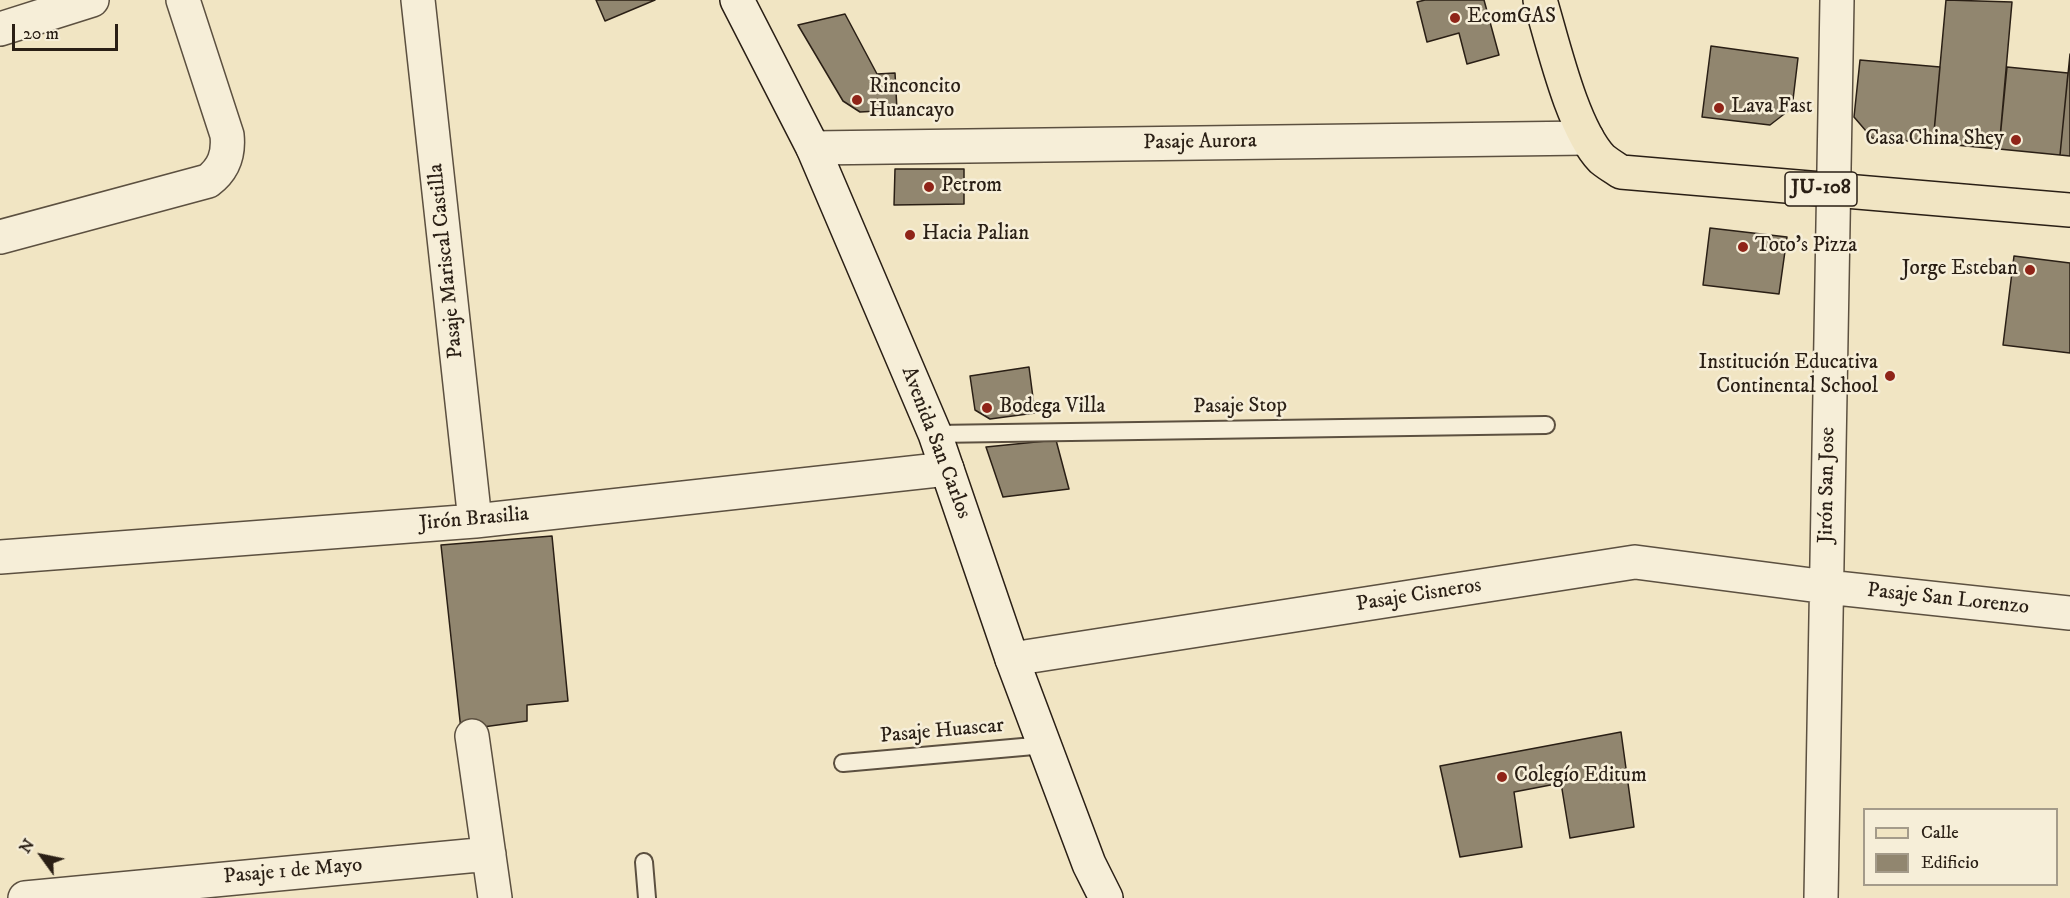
<!DOCTYPE html>
<html>
<head>
<meta charset="utf-8">
<style>
	body { margin:0 }
	#map { position:relative; width:2070px; height:898px; overflow:hidden; background:#f1e5c3; font-family:"IM FELL DW Pica",serif }
	canvas { display:block }
	.legend { position:absolute; left:1863px; top:808px; width:195px; height:78px; box-sizing:border-box; background:#f6eed8; border:2px solid #a49b8a; margin:0; padding:8px 10px; list-style:none; font-size:18px; color:#2a1f15 }
	.legend li { display:flex; align-items:center; gap:12px; height:30px }
	.legend b { width:30px; border:2px solid #a49b8a }
	.north { position:absolute; left:12px; top:826px; width:60px; height:60px; -webkit-text-stroke:4px #f6eed8; paint-order:stroke; rotate:303deg; font-size:16px; font-weight:700; line-height:24px; text-align:center; color:#2a1f15 }
	.north::after { content:''; display:block; margin:auto; width:21px; height:27px; background:#2a1f15; clip-path:polygon(50% 0,100% 100%,50% 72%,0 100%) }
	.scale { position:absolute; left:12px; top:24px; width:106px; height:27px; box-sizing:border-box; border:3px solid #2a1f15; border-top:0; padding-left:8px; font-size:18px; line-height:21px; white-space:nowrap; color:#2a1f15; -webkit-text-stroke:4px #f6eed8; paint-order:stroke }
</style>
</head>
<body>
<div id="map">
<canvas width="2070" height="898"></canvas>
<ul class="legend">
<li><b style="height:8px;background:#f1e5c3"></b>Calle</li>
<li><b style="height:16px;background:#91866f"></b>Edificio</li>
</ul>
<div class="north">N</div>
<div class="scale">20 m</div>
</div>
<script>
const g = document.querySelector('canvas').getContext('2d');
g.lineJoin = 'round';
function fill(path, color) { g.fillStyle = color; g.fill(path, 'evenodd'); }
function trace(path, color, width, dash) { g.strokeStyle = color; g.lineWidth = width; g.lineCap = dash ? 'butt' : 'round'; g.setLineDash(dash || []); g.stroke(path); }
function drawText(font, color, halo, rows, align = 'center') {
  g.font = font + ' "IM FELL DW Pica",serif'; g.lineWidth = 5; g.setLineDash([]); g.textBaseline = 'middle'; g.strokeStyle = halo; g.fillStyle = color; for (const [text, x, y, turn = 0] of rows) {
    g.save(); g.translate(x, y); g.rotate((+turn || 0) * Math.PI / 180); g.textAlign = isNaN(turn) ? turn : align; if (halo) g.strokeText(text, 0, 0); g.fillText(text, 0, 0); g.restore();
  }
}
const building = new Path2D(`
	M596 0H655L605 21Z
	M1425 0H1484L1499 55 1467 64 1459 33 1427 42 1417 2Z
	M1946 0 2012 2 1999 149 1933 143Z
	M845 14 877 74 895 73 897 110 860 112 843 101 798 25Z
	M1711 46 1798 58 1792 108 1770 125 1702 117Z
	M2070 54V156L2060 155Z
	M1860 60 1940 67 1933 143 1872 138 1854 117Z
	M2007 67 2068 73 2060 155 1999 149Z
	M895 169H964V204L894 205Z
	M1710 228 1787 237 1779 294 1703 285Z
	M2014 256 2070 263V353L2003 345Z
	M1029 367 1035 413 990 419 975 410 970 376Z
	M1056 440 1069 489 1003 497 986 447Z
	M552 536 568 701 527 705V721L461 730 441 545Z
	M1621 732 1634 827 1570 838 1561 783 1514 792 1522 847 1460 857 1440 766Z`);
const service = new Path2D(`
	M935 434 1546 425
	M843 763 1045 745
	M644 862 647 898`);
const minor = new Path2D(`
	M418 0 475 521
	M0 29 92 0
	M813 148 1587 138
	M0 237 208 181C224 169 229 154 227 135L183 0
	M0 557 475 521 947 469
	M1012 659 1635 562 1827 587 2070 613
	M472 736 495 898
	M25 898 489 854
	M1821 898 1837 0`);
const secondary = new Path2D(`
	M737 0 813 148 935 434 1012 659 1089 864 1106 898`);
const primary = new Path2D(`
	M1540 0C1553 43 1572 128 1602 159 1608 164 1615 168 1621 172L2070 210`);
const markers = [
	[1455,18,6,"#8f2418"],
	[857,100,6,"#8f2418"],
	[1719,108,6,"#8f2418"],
	[2016,140,6,"#8f2418"],
	[929,187,6,"#8f2418"],
	[910,235,6,"#8f2418"],
	[1743,247,6,"#8f2418"],
	[2030,270,6,"#8f2418"],
	[1890,376,6,"#8f2418"],
	[987,408,6,"#8f2418"],
	[1502,777,6,"#8f2418"]
];
const shields = [
	[1821,189,72]
];
const shieldNames = [
	["JU-108",1821,189]
];
const poiNames = [
	["EcomGAS",1467,18],
	["Rinconcito",869,88],
	["Huancayo",869,112],
	["Lava Fast",1731,108],
	["Casa China Shey",2004,140,"right"],
	["Petrom",941,187],
	["Hacia Palian",922,235],
	["Toto's Pizza",1755,247],
	["Jorge Esteban",2018,270,"right"],
	["Institución Educativa",1878,364,"right"],
	["Continental School",1878,388,"right"],
	["Bodega Villa",999,408],
	["Colegío Editum",1514,777]
];
const streetNames = [
	["Pasaje Aurora",1200,143,-1],
	["Pasaje Mariscal Castilla",447,261,-96],
	["Pasaje Stop",1240,407,-1],
	["Avenida San Carlos",935,443,69],
	["Jirón San Jose",1828,485,-89],
	["Jirón Brasilia",474,520,-5],
	["Pasaje Cisneros",1419,596,-9],
	["Pasaje San Lorenzo",1948,600,6],
	["Pasaje Huascar",942,732,-5],
	["Pasaje 1 de Mayo",293,872,-5]
];
fill(building, '#91866f');
trace(building, '#2a1f15', 1.5);
trace(service, '#5c5040', 20);
trace(minor, '#5c5040', 36);
trace(secondary, '#2a1f15', 36);
trace(primary, '#2a1f15', 36);
trace(service, '#f6eed8', 16);
trace(minor, '#f6eed8', 33);
trace(secondary, '#f6eed8', 33);
trace(primary, '#f1e5c3', 33);
for (const [x, y, r, color] of markers) { const dot = new Path2D(); dot.arc(x, y, r, 0, 2 * Math.PI); g.fillStyle = color; g.fill(dot); trace(dot, '#f6eed8', 2); }
for (const [x, y, w] of shields) { const box = new Path2D(); box.roundRect(x - w / 2, y - 17, w, 34, 4.5); g.fillStyle = '#f6eed8'; g.fill(box); trace(box, '#2a1f15', 1.5); }
drawText('bold 20px', '#2a1f15', null, shieldNames);
drawText('21px', '#2a1f15', '#f6eed8', poiNames, 'left');
drawText('21px', '#2a1f15', '#f6eed8', streetNames);
</script>
</body>
</html>
